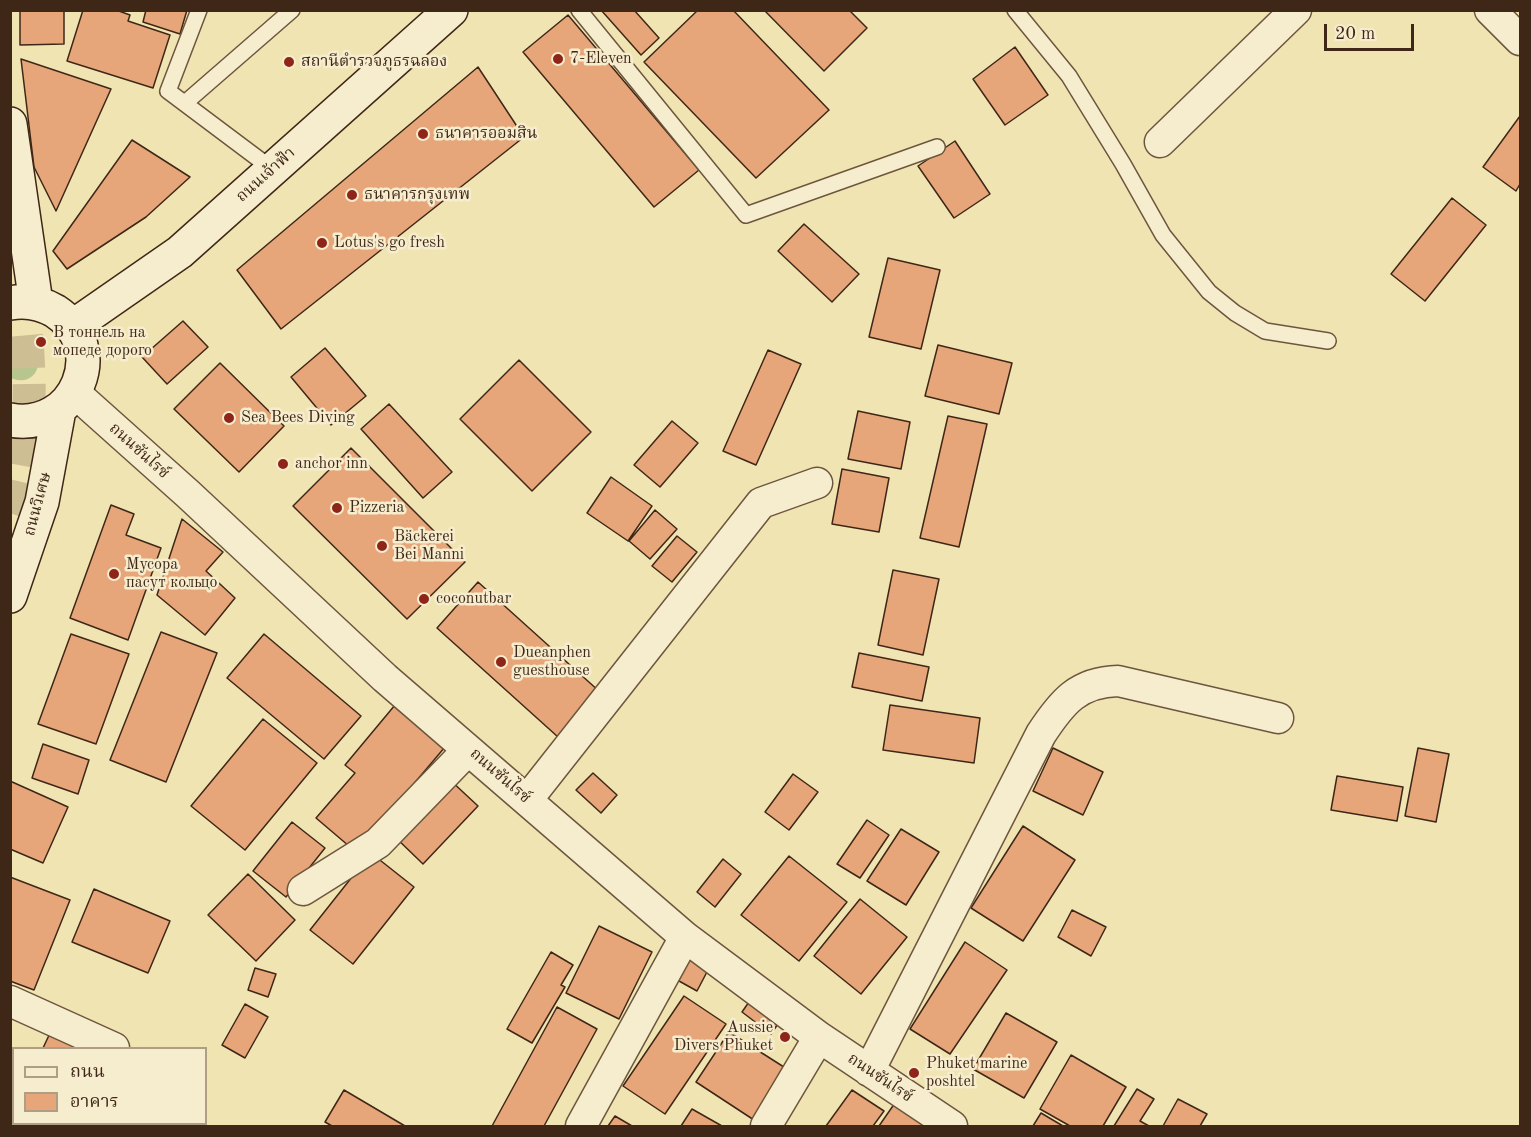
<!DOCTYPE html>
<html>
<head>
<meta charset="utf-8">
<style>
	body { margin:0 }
	#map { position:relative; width:1531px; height:1137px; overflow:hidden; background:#f1e4b3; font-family:"Old Standard TT","Noto Serif Thai",serif }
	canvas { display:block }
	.frame { position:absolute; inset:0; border:12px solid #3f2717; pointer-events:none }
	.legend { position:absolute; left:12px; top:1047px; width:195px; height:78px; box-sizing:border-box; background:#f6edce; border:2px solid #ad9e85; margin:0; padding:8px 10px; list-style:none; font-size:18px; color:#3f2717 }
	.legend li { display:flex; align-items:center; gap:12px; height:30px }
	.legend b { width:30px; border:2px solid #ad9e85 }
	.scale { position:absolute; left:1324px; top:24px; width:90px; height:27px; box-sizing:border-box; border:3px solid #3f2717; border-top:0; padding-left:8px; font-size:18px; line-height:21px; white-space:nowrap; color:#3f2717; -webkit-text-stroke:4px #f6edce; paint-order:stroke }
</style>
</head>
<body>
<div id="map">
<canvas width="1531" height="1137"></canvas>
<div class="frame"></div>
<ul class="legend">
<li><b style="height:8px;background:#f6edce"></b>ถนน</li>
<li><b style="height:16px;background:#e6a67a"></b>อาคาร</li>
</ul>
<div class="scale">20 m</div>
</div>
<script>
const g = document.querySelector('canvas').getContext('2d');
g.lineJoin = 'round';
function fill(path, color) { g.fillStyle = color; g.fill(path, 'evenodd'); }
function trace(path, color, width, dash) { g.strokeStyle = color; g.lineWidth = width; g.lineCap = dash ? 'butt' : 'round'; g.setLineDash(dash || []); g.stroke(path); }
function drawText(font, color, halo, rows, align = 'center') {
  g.font = font + ' "Old Standard TT","Noto Serif Thai",serif'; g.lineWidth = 5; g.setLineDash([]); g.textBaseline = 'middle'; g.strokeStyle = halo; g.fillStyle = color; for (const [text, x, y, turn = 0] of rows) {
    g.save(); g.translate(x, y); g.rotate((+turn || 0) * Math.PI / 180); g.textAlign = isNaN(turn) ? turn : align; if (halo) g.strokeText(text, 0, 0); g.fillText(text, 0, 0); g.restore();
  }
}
const green = new Path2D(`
	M20 345C51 351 38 390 11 378V349Z`);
const building = new Path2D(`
	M20 10H64V44L20 45Z
	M83 10H116L130 15 128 21 170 35 153 88 67 61Z
	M146 10H187L180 34 143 22Z
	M601 10H634L659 38 641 55Z
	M698 10H733L829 110 756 178 644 62Z
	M764 10H849L867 28 824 71Z
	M568 15 699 170 654 207 523 52Z
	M1015 47 1048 95 1005 125 973 79Z
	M21 59 111 89 56 211 34 167Z
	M478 67 524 137 281 329 237 270Z
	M1520 116V184L1516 191 1483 167Z
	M132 140 190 177 146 217 67 269 53 251Z
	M955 141 990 194 954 218 918 166Z
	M1452 198 1486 225 1425 301 1391 274Z
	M804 224 859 274 832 302 778 251Z
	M888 258 940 270 921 349 869 337Z
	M183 321 208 347 167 384 142 357Z
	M938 345 1012 363 999 414 925 396Z
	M325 348 366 396 331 425 291 377Z
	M768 350 801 364 756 465 723 451Z
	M519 360 591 432 532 491 460 419Z
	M220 363 284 426 239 472 174 409Z
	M389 404 452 472 423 498 361 429Z
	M858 411 910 422 901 469 848 459Z
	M948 416 987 424 959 547 920 538Z
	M672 421 698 443 660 487 634 465Z
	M351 448 465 562 407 619 293 506Z
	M842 469 889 478 879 532 832 524Z
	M611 477 652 506 628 541 587 513Z
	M111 505 134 514 126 535 161 548 128 640 70 618Z
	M655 510 677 529 650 559 629 541Z
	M182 519 223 552 206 571 235 598 205 635 157 595Z
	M677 536 697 552 672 582 652 566Z
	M893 570 939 579 923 655 878 645Z
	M478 582 600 692 558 737 437 628Z
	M161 632 217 653 166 782 110 760Z
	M71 634 129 654 96 744 38 724Z
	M264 634 361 716 324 759 227 678Z
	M859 653 929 667 922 701 852 687Z
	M395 705 445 747 356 852 316 818 355 773 345 765Z
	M890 705 980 718 974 763 883 750Z
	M263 719 317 763 245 850 191 806Z
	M43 744 89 760 78 794 32 778Z
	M1053 748 1103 772 1083 815 1033 791Z
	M1418 748 1449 754 1436 822 1405 816Z
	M593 773 617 795 601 813 576 790Z
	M793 774 818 792 789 830 765 812Z
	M1337 776 1403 787 1397 821 1331 810Z
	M449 779 478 806 423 864 394 836Z
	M10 781 68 807 43 863 10 849Z
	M867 820 889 835 860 878 837 864Z
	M292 822 325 848 286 897 253 871Z
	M1023 826 1075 860 1023 941 971 908Z
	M901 829 939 852 906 905 867 881Z
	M371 853 414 887 353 964 310 930Z
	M789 856 847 902 799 961 741 915Z
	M723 859 741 874 715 907 697 892Z
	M248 874 295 920 256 961 208 915Z
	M10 877 70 900 34 990 10 981Z
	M94 889 170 921 148 973 72 942Z
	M860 899 907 937 861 994 814 956Z
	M1072 910 1106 927 1091 956 1058 937Z
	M599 926 652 952 619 1019 566 993Z
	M965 942 1007 970 950 1054 910 1029Z
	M551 952 573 965 561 985 565 987 532 1043 507 1029Z
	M681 955 708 970 697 991 670 976Z
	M255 968 276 974 268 997 248 990Z
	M684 996 726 1024 665 1114 623 1086Z
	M751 999 780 1021 771 1034 742 1012Z
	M245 1004 268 1017 245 1058 222 1045Z
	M557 1007 597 1029 544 1126H492Z
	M1006 1013 1057 1042 1024 1098 973 1069Z
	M51 1031 87 1048H43Z
	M729 1032 787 1069 754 1120 696 1082Z
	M1071 1055 1126 1087 1103 1126H1070L1040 1109Z
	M10 1086 14 1088V1124H85L84 1126H10Z
	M1137 1089 1154 1099 1140 1121 1149 1126H1114Z
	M344 1090 405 1126H332L325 1122Z
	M852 1090 884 1111 873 1126H826Z
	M1178 1099 1207 1114 1200 1126H1163Z
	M897 1100 927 1126H879Z
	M692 1109 722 1126H681Z
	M1041 1113 1063 1126H1033Z
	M615 1116 632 1126H608Z
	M104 1124H167L166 1126H103Z`);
const secondaryTunnel = new Path2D(`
	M10 513C37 437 31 354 19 275`);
const service = new Path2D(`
	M199 10 168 91 272 169
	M579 10 746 215 937 147
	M1015 10 1069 76 1123 164 1163 235 1209 292 1235 313 1265 331 1328 341
	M185 103 292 10`);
const minor = new Path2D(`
	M1490 10 1520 40
	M1160 142 1296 10
	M75 393 188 494 385 678 685 937 819 1037 952 1126
	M527 800 761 503 817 483
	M303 890 378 843 468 750
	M10 1001 114 1048
	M869 1071 1041 734C1062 702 1078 682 1118 681L1278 718
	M581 1126 685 937
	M766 1126 819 1037`);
const secondary = new Path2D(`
	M10 124 36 303
	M10 303C26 300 41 303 55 311 111 347 76 432 10 420
	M72 327 180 252 451 10
	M10 596 42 502 59 410`);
const markers = [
	[558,59,6,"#8f2418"],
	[289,62,6,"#8f2418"],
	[423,134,6,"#8f2418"],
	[352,195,6,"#8f2418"],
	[322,243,6,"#8f2418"],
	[41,342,6,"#8f2418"],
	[229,418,6,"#8f2418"],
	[283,464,6,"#8f2418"],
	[337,508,6,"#8f2418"],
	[382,546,6,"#8f2418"],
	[114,574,6,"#8f2418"],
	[424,599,6,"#8f2418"],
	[501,662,6,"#8f2418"],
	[785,1037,6,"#8f2418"],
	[914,1073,6,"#8f2418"]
];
const poiNames = [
	["7-Eleven",570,59],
	["สถานีตำรวจภูธรฉลอง",301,62],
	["ธนาคารออมสิน",435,134],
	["ธนาคารกรุงเทพ",364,195],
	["Lotus's go fresh",334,243],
	["В тоннель на",53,333],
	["мопеде дорого",53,351],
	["Sea Bees Diving",241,418],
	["anchor inn",295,464],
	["Pizzeria",349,508],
	["Bäckerei",394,537],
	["Bei Manni",394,555],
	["Мусора",126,565],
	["пасут кольцо",126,583],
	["coconutbar",436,599],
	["Dueanphen",513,653],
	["guesthouse",513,671],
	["Aussie",773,1028,"right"],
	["Divers Phuket",773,1046,"right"],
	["Phuket marine",926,1064],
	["poshtel",926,1082]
];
const streetNames = [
	["ถนนเจ้าฟ้า",266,175,-42],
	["ถนนซันไรซ์",139,451,42],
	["ถนนวิเศษ",38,504,-75],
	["ถนนซันไรซ์",500,776,41],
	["ถนนซันไรซ์",880,1078,34]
];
fill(green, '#b7c58f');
fill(building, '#e6a67a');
trace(building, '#3f2717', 1.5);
trace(secondaryTunnel, '#cdbe94', 33, [33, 16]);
trace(service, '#6c563e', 18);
trace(minor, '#6c563e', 33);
trace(secondary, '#3f2717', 36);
trace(service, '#f6edce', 15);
trace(minor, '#f6edce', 30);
trace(secondary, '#f6edce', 33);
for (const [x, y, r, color] of markers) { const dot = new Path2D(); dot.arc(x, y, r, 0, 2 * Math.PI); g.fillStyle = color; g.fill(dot); trace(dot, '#f6edce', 2); }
drawText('16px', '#3f2717', '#f6edce', poiNames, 'left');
drawText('16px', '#3f2717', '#f6edce', streetNames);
</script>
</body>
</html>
